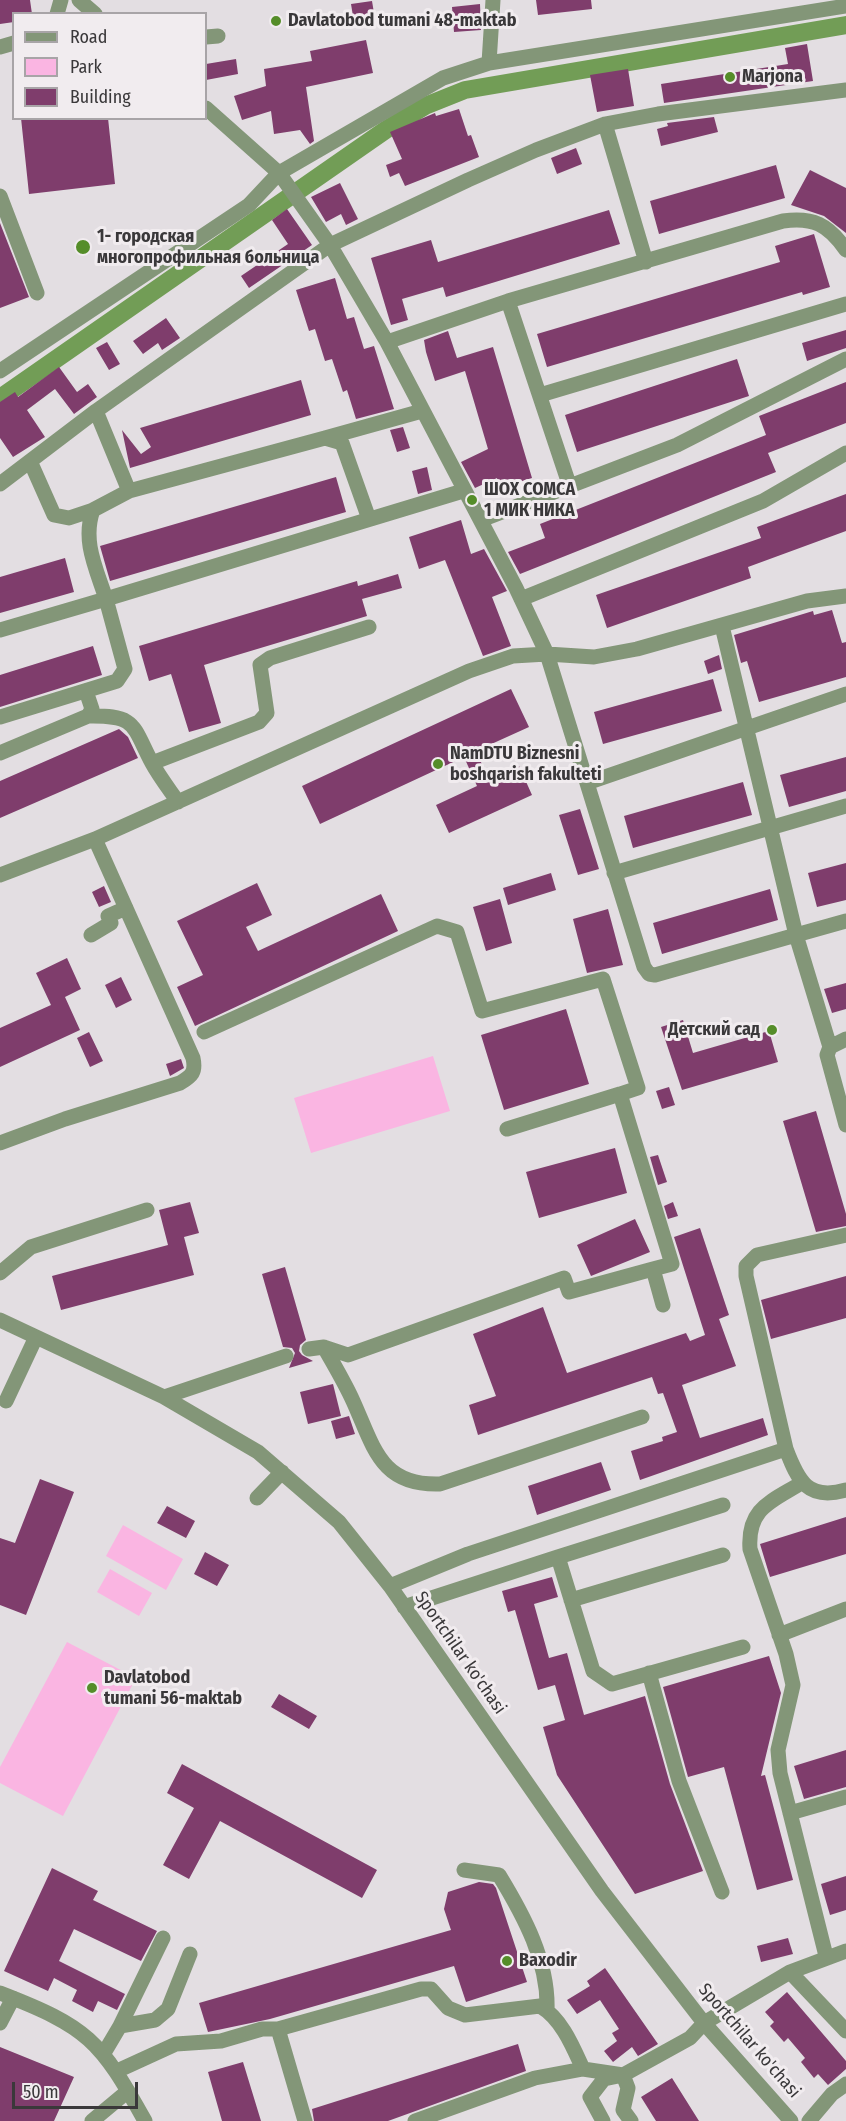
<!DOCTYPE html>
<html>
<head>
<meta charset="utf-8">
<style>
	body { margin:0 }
	#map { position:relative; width:846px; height:2121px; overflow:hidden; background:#e3dee2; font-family:"Fira Sans Condensed",sans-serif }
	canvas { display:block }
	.legend { position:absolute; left:12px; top:12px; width:195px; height:108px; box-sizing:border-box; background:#f1ecef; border:2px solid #a8a4a7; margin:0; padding:8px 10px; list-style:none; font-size:18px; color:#3a383a }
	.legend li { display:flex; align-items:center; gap:12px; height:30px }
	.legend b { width:30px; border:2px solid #a8a4a7 }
	.scale { position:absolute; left:12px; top:2082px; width:126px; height:27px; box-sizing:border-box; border:3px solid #3a383a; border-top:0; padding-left:8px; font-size:18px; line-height:21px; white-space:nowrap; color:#3a383a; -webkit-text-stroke:4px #f1ecef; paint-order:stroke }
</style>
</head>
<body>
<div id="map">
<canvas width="846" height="2121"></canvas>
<ul class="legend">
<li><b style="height:8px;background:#839678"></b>Road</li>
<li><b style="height:16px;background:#fab5e2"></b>Park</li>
<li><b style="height:16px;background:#7f3d6c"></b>Building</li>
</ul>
<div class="scale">50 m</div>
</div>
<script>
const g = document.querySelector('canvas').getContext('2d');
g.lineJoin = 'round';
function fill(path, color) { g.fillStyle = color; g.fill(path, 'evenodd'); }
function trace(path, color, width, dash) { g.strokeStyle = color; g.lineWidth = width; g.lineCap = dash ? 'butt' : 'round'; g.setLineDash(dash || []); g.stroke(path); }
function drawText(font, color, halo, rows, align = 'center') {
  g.font = font + ' "Fira Sans Condensed",sans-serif'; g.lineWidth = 6; g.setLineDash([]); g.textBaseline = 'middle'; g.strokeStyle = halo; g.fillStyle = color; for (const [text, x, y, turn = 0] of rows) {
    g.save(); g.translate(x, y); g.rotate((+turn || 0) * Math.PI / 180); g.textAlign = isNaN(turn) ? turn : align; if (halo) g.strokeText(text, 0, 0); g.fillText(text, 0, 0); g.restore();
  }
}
const green = new Path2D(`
	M433 1056 450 1111 311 1153 294 1098Z
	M123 1525 183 1559 166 1590 106 1556Z
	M110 1569 152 1593 139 1616 97 1592Z
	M67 1642 136 1678 63 1816 0 1783V1767Z`);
const canal = new Path2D(`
	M0 398 387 129 425 106 465 90 846 25`);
const building = new Path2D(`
	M0 0H30L32 14H14V22L0 24Z
	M536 0H591L592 9 538 15Z
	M372 1 375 19 354 22 351 4Z
	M480 4 481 30 454 32 452 7Z
	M366 40 373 73 306 87 314 141 310 144 300 130 274 134 271 111 242 120 234 96 266 86 264 69 312 61 310 51Z
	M807 44 813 81 664 103 661 84 788 64 785 48Z
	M236 59 238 74 206 80V64Z
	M628 69 634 106 597 112 590 75Z
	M459 109 468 136 471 135 479 157 405 186 399 173 390 177 386 165 402 159 390 132 435 113 436 116Z
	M714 117 718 132 661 146 657 129 668 126 667 123Z
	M21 118H108L115 184 29 194Z
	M576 148 582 164 557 174 551 158Z
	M776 165 785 198 659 234 650 201Z
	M810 170 846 188V233L824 216 791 205Z
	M340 183 358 219 346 225 341 214 326 222 311 197Z
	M287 209 312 245 249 288 241 276 288 244 272 220Z
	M609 210 620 244 446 297 443 287 402 299 408 320 391 325 371 258 431 240 438 262Z
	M0 223 29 297 0 308Z
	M814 234 830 287 803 295 802 292 547 367 537 334 780 262 775 246Z
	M335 278 347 319 354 317 364 349 374 346 394 409 356 419 347 390 343 392 332 359 325 361 315 329 309 331 296 290Z
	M166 318 180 338 162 350 158 343 143 354 133 341Z
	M846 330V348L807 361 802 343Z
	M448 331 457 358 493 347 532 478 499 488 497 478 475 488 461 462 488 449 465 371 435 381 426 352 424 340Z
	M107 342 120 364 109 370 96 348Z
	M737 359 749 396 577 452 565 415Z
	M59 367 77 392 88 384 97 397 74 414 55 389 27 410 45 437 13 457 0 438V402L15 392 18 397Z
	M301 380 311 415 130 468 122 430 141 454 151 447 140 428Z
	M846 382V423L768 453 776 472 520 574 508 552 545 538 540 524 766 435 759 416Z
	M403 427 410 448 397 452 390 430Z
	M427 467 432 490 418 494 412 471Z
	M336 477 346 512 110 581 100 546Z
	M846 494V531L748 567 751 578 607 628 596 595 761 538 757 527Z
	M461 520 471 554 484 549 507 591 492 597 511 646 483 656 445 560 419 569 409 537Z
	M65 558 74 592 0 613V577Z
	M398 574 402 588 362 599 367 616 204 665 221 723 189 732 171 674 149 681 139 646 357 581 358 586Z
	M832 610 842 643 846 642V677L759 702 747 661 741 663 734 635 813 611 814 615Z
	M93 646 102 675 0 707V675Z
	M719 655 722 669 708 674 704 661Z
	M713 679 722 711 603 744 594 712Z
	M511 689 529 727 476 751 489 780 519 766 532 795 449 833 436 805 477 786 464 757 320 824 302 786Z
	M119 729 128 737 138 758 0 818V781Z
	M846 757V791L789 807 780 775Z
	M743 782 752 815 633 848 624 816Z
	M580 809 599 869 578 875 559 815Z
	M846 863V900L817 907 808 873Z
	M551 873 556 890 508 905 503 888Z
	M257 883 272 915 246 927 258 951 381 894 398 931 195 1026 177 987 203 975 177 921Z
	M104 886 111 902 99 907 92 892Z
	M770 889 778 920 662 954 653 923Z
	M500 899 512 943 486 951 473 907Z
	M608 909 623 965 587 973 573 919Z
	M67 958 81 989 65 997 80 1030 0 1067V1028L51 1005 36 973Z
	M121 977 132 1000 116 1008 105 985Z
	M846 983V1009L832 1013 824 989Z
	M566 1009 589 1084 504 1110 481 1035Z
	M683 1020 693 1053 769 1031 778 1062 682 1090 661 1027Z
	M89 1032 103 1061 90 1067 77 1038Z
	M181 1059 184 1068 170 1076 166 1064Z
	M669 1087 675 1105 662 1109 656 1091Z
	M816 1111 846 1214V1226L816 1232 783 1121Z
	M615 1148 627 1193 539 1218 526 1172Z
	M658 1155 667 1182 658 1185 650 1157Z
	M190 1202 199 1233 184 1237 194 1275 61 1310 52 1276 168 1245 159 1210Z
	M673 1202 678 1216 668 1219 664 1206Z
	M635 1219 650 1252 591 1276 577 1245Z
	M700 1228 729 1315 719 1319 736 1366 682 1385 700 1438 763 1418 768 1435 640 1480 631 1451 663 1441 662 1437 677 1432 663 1393 658 1394 652 1377 478 1435 469 1405 496 1396 473 1334 543 1307 567 1373 686 1333 690 1341 705 1335 674 1237Z
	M285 1267 306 1340 300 1345 299 1351 302 1355 313 1361 289 1368 295 1353 292 1348 283 1347 262 1274Z
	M846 1276V1318L771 1339 761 1300Z
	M333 1384 341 1416 308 1424 300 1392Z
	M349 1416 355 1434 336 1439 331 1421Z
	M601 1462 611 1490 537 1515 528 1486Z
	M40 1479 74 1492 26 1615 0 1605V1538L15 1543Z
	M167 1506 195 1521 186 1538 157 1523Z
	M846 1517V1554L770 1577 760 1544Z
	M205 1552 229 1565 217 1586 194 1574Z
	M552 1577 558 1597 534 1604 549 1658 567 1653 584 1715 645 1696 670 1784 703 1871 635 1894 557 1775 543 1727 565 1720 555 1685 538 1690 515 1610 508 1612 502 1591Z
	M769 1656 781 1693 761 1776 765 1775 793 1880 757 1890 724 1767 688 1777 663 1687Z
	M279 1694 317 1716 309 1729 271 1707Z
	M846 1750V1787L804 1799 794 1766Z
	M182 1764 377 1870 362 1898 220 1821 189 1879 163 1865 194 1808 167 1793Z
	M52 1868 98 1891 93 1900 157 1931 141 1961 74 1929 59 1961 125 1994 117 2010 98 2001 93 2012 72 2001 77 1990 54 1978 48 1991 4 1971Z
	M846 1876V1910L830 1915 821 1884Z
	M479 1882 493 1884 496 1888 527 1982 466 2002 454 1966 270 2019 208 2032 199 2003 451 1930 444 1909 448 1892Z
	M788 1938 793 1954 761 1962 757 1946Z
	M605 1968 658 2044 638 2056 632 2047 613 2062 604 2051 617 2041 612 2033 619 2029 600 2000 577 2014 567 2000 590 1986 587 1981Z
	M787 1992 846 2061V2069L828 2085 818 2074 814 2078 801 2062 805 2058 788 2038 784 2042 770 2026 774 2022 765 2012Z
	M518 2044 526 2071 388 2121H314L312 2109Z
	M0 2047 74 2077 54 2121H0Z
	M243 2062 261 2121H222L208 2072Z
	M672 2078 699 2121H656L641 2097Z`);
const minor = new Path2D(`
	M79 0 95 14
	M57 14 61 0
	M206 37 218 36
	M0 47 14 43
	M489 63 493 0
	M206 108 279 173 330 245 387 342 516 588 547 654 644 967 649 974 655 975 796 935 722 626
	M605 124 646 262
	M0 196 37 293
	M387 342 508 301
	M0 371 249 205 279 173 443 78 489 63 846 6
	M540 395 846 304
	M96 411 129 491
	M325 438 422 411
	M30 461 54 515 69 518 93 510
	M0 484 96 411 330 245 468 180 536 150 605 124 658 114 846 90
	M570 487 508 301 783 221C813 217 828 224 846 250
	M481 520 677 445 846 359
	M521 599 763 501 846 453
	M0 630 106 599C96 568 82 541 93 510L129 491 325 438 342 443 369 519
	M88 716C137 715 132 725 152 763 159 776 169 789 178 802
	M0 717 117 681 125 669 106 599 463 491
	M0 753 88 716 92 709 86 691
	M152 763 259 722 267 713 260 665 270 658 369 627
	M587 783 846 694
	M614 873 846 806
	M0 875 95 839 469 671 513 656 547 654 594 657 637 649 807 601 846 596
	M91 935 111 923 108 916 126 908
	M204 1032 437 926 457 932 482 1011 603 979 638 1088 620 1094
	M846 1039 830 1047 827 1055 846 1125
	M830 1047 796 935 846 921
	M507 1129 620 1094 672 1264 653 1269
	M0 1143 65 1119 180 1083C192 1076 196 1072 193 1058L95 839
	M846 1235 757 1255 746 1266V1276L786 1449C798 1481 808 1501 846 1490
	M0 1273 31 1247 147 1210
	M0 1320 164 1397 258 1452 339 1522 390 1586 602 1891 704 2023 791 2121
	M324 1347C334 1365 345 1383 353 1401 374 1447 380 1486 440 1484L642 1417
	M309 1349 324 1347 348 1355 564 1278 569 1292 653 1269 663 1305
	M164 1397 286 1356
	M6 1401 36 1337
	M803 1482C773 1501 747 1507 750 1549L786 1654 793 1685 778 1750 780 1773 826 1956
	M257 1498 282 1472
	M558 1557 723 1505
	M390 1586 468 1554 786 1449
	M571 1600 723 1555
	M404 1607 558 1557 593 1671 612 1684 743 1647
	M779 1635 846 1609
	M649 1673 679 1781 722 1892
	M790 1813 846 1797
	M464 1870 499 1875C524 1916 549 1962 547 2011
	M790 1972 846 2031
	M0 1993C88 2027 100 2040 145 2121
	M0 2023 13 1998
	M120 2026 163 1938
	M278 2029 305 2121
	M104 2053 120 2026 155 2020 168 2009 190 1954
	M117 2071 176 2044 221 2041 262 2029H278L421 1989H431L448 2008 465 2015 540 2006C562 2019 573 2047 583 2069L623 2075 690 2038 704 2023 790 1972 846 1951
	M92 2121 128 2091
	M415 2121 535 2078 583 2069
	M603 2121 590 2097 604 2079 623 2075 628 2088 623 2110 631 2121
	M809 2121 832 2094 846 2084`);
const markers = [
	[276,21,6,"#558d29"],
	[730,77,6,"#558d29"],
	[83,247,8,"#558d29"],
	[472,500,6,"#558d29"],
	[438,764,6,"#558d29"],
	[772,1030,6,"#558d29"],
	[92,1688,6,"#558d29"],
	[507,1961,6,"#558d29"]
];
const poiNames = [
	["Davlatobod tumani 48-maktab",288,21],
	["Marjona",742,77],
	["1- городская",97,237],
	["многопрофильная больница",97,258],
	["ШОХ СОМСА",484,490],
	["1 МИК НИКА",484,511],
	["NamDTU Biznesni",450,754],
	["boshqarish fakulteti",450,775],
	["Детский сад",760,1030,"right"],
	["Davlatobod",104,1678],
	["tumani 56-maktab",104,1699],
	["Baxodir",519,1961]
];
const streetNames = [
	["Sportchilar ko'chasi",460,1653,55],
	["Sportchilar ko'chasi",749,2041,49]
];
fill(green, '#fab5e2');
trace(canal, '#729d56', 18);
fill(building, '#7f3d6c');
trace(minor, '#839678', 15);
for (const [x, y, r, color] of markers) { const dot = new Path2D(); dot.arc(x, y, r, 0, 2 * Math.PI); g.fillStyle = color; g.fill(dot); trace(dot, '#f1ecef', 2); }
drawText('bold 18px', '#3a383a', '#f1ecef', poiNames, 'left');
drawText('18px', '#3a383a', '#f1ecef', streetNames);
</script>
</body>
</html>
